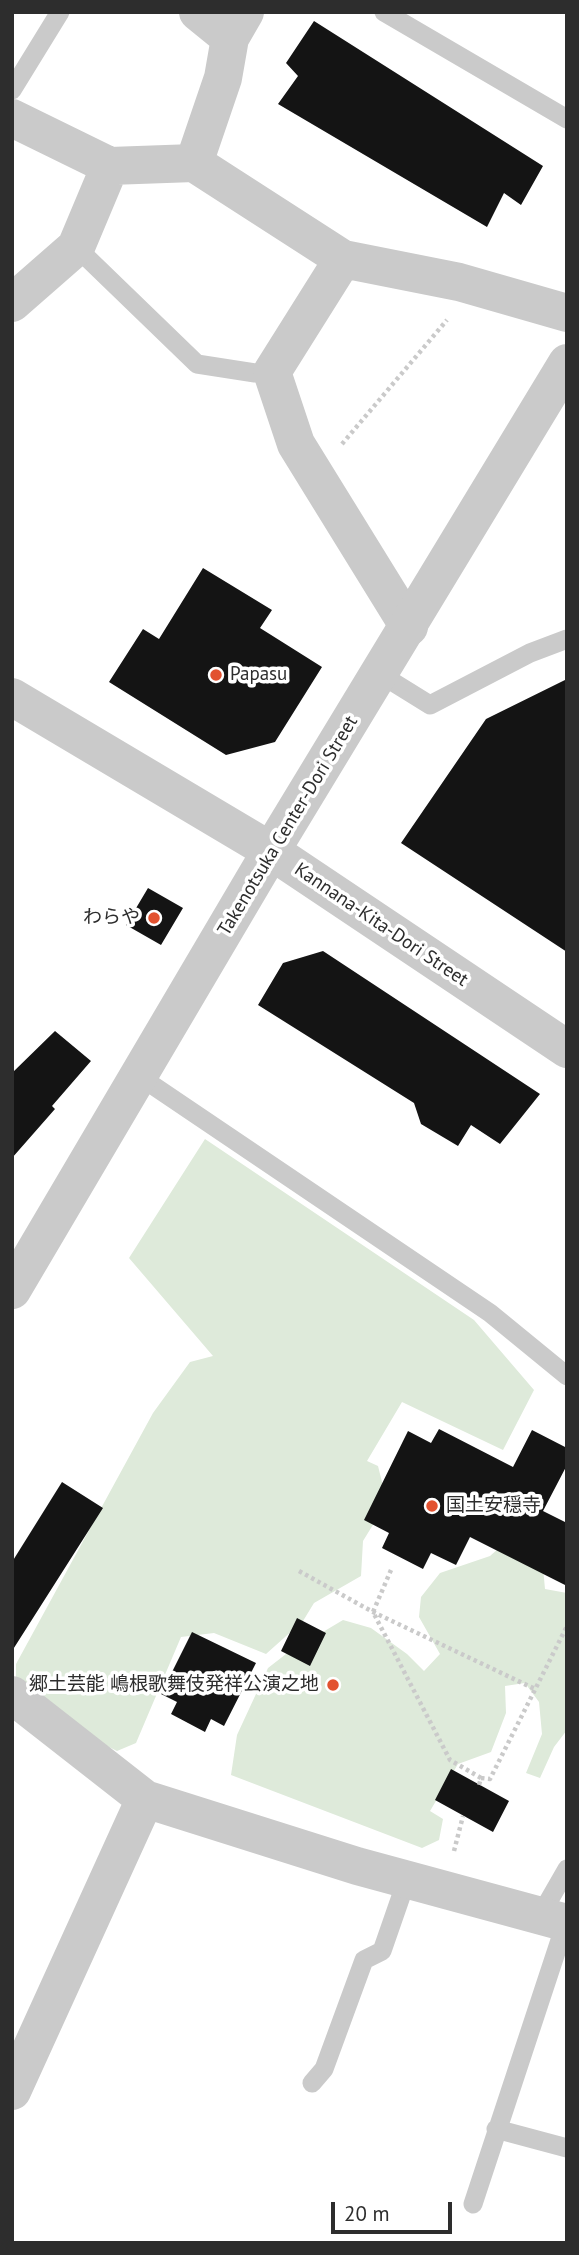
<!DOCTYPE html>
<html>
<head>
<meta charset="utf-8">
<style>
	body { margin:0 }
	#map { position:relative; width:579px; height:2255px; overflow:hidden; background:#fff; font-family:"PT Sans",sans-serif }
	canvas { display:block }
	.frame { position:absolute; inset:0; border:14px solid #2d2d2d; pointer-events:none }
	.scale { position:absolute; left:331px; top:2202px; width:121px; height:32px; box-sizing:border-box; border:4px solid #2d2d2d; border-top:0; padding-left:9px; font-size:21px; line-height:24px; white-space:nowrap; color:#2d2d2d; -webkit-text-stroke:5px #fff; paint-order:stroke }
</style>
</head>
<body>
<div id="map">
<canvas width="579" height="2255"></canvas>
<div class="frame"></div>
<div class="scale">20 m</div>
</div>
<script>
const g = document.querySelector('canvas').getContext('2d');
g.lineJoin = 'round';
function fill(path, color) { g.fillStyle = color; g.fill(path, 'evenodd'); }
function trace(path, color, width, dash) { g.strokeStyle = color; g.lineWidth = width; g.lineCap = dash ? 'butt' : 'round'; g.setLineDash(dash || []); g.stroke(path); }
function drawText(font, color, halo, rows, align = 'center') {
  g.font = font + ' "PT Sans","Noto Sans JP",sans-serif'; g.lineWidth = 7; g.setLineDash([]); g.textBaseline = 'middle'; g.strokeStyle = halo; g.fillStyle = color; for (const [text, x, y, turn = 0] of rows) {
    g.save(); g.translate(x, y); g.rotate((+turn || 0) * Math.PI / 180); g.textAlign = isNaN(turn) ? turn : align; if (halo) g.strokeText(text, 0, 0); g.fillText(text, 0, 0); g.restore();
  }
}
const green = new Path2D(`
	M205 1139 474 1320 534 1390 503 1450 402 1402 367 1461 378 1466 387 1502 363 1541 361 1576 314 1603 303 1621 266 1654 214 1633 181 1637 136 1743 117 1751 91 1738 16 1681V1664L153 1413 190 1362 213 1356 129 1258Z
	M508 1540 542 1557 545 1589 567 1593V1730L554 1747 540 1778 526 1773 542 1734 539 1702 525 1683 505 1686 506 1713 491 1752 458 1764 430 1811 443 1819 439 1840 422 1848 231 1775 237 1735 268 1668 286 1654 343 1620 371 1628 407 1654 424 1671 440 1654 419 1617 421 1597 440 1573 490 1556Z`);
const building = new Path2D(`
	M314 21 543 166 521 205 504 193 487 227 278 104 298 76 286 63Z
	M203 568 272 610 260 628 322 667 275 742 226 755 109 682 143 629 159 639Z
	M567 679V952L401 843 486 719Z
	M148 888 183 908 161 945 126 925Z
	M323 951 540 1094 500 1144 471 1125 458 1146 421 1124 414 1103 258 1005 283 963Z
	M55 1031 91 1061 52 1106 55 1109 12 1158V1073Z
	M439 1429 513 1467 532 1430 567 1448V1465L543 1511 567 1523V1586L470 1537 456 1565 431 1553 423 1569 382 1548 389 1533 364 1520 408 1431 431 1443Z
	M62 1482 103 1508 12 1651V1562Z
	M297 1618 326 1633 310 1666 281 1651Z
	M192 1632 256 1663 224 1726 211 1719 205 1732 171 1714 177 1702 161 1694Z
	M451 1769 509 1801 493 1832 435 1800Z`);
const path = new Path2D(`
	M342 444 447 320
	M391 1570 373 1612 450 1760 481 1778 479 1785
	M299 1571 373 1612 535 1689
	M481 1778 490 1779 567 1626
	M454 1851 463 1816`);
const service = new Path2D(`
	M384 12 567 119
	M12 90 60 12
	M76 247 197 364 255 373 272 372
	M380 674 430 705 530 653 567 639
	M139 1076 490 1313 567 1376
	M540 1916 567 1869
	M312 2083 324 2069 364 1960 382 1951 407 1879
	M496 2129 567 2148
	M473 2204 566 1922`);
const minor = new Path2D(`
	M198 12 230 38
	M12 118 110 166 194 163 343 259 459 282 567 313
	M194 163 223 78 230 38 245 12
	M343 259 272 372 296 444 409 627
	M12 303 76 247 110 166
	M12 1695 145 1799 357 1866 567 1923
	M12 2091 145 1799`);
const tertiary = new Path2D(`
	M12 697 271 851 567 1049
	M12 1290 271 851 567 363`);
const markers = [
	[216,675,7,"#e25230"],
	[154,918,7,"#e25230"],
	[432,1506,7,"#e25230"],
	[333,1685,7,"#e25230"]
];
const poiNames = [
	["Papasu",230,675],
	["わらや",140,918,"right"],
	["国土安穏寺",446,1506],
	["郷土芸能 嶋根歌舞伎発祥公演之地",319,1685,"right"]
];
const streetNames = [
	["Takenotsuka Center-Dori Street",288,826,-59],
	["Kannana-Kita-Dori Street",381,925,34]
];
fill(green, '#deeada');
fill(building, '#141414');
trace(path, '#cacaca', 4.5, [3.5, 3.5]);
trace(service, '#cacaca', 19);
trace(minor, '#cacaca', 38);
trace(tertiary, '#cacaca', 38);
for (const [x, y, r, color] of markers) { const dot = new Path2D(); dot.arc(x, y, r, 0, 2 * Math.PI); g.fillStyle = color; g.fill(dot); trace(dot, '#fff', 2.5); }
drawText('19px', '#2d2d2d', '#fff', poiNames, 'left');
drawText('19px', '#2d2d2d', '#fff', streetNames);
</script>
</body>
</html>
